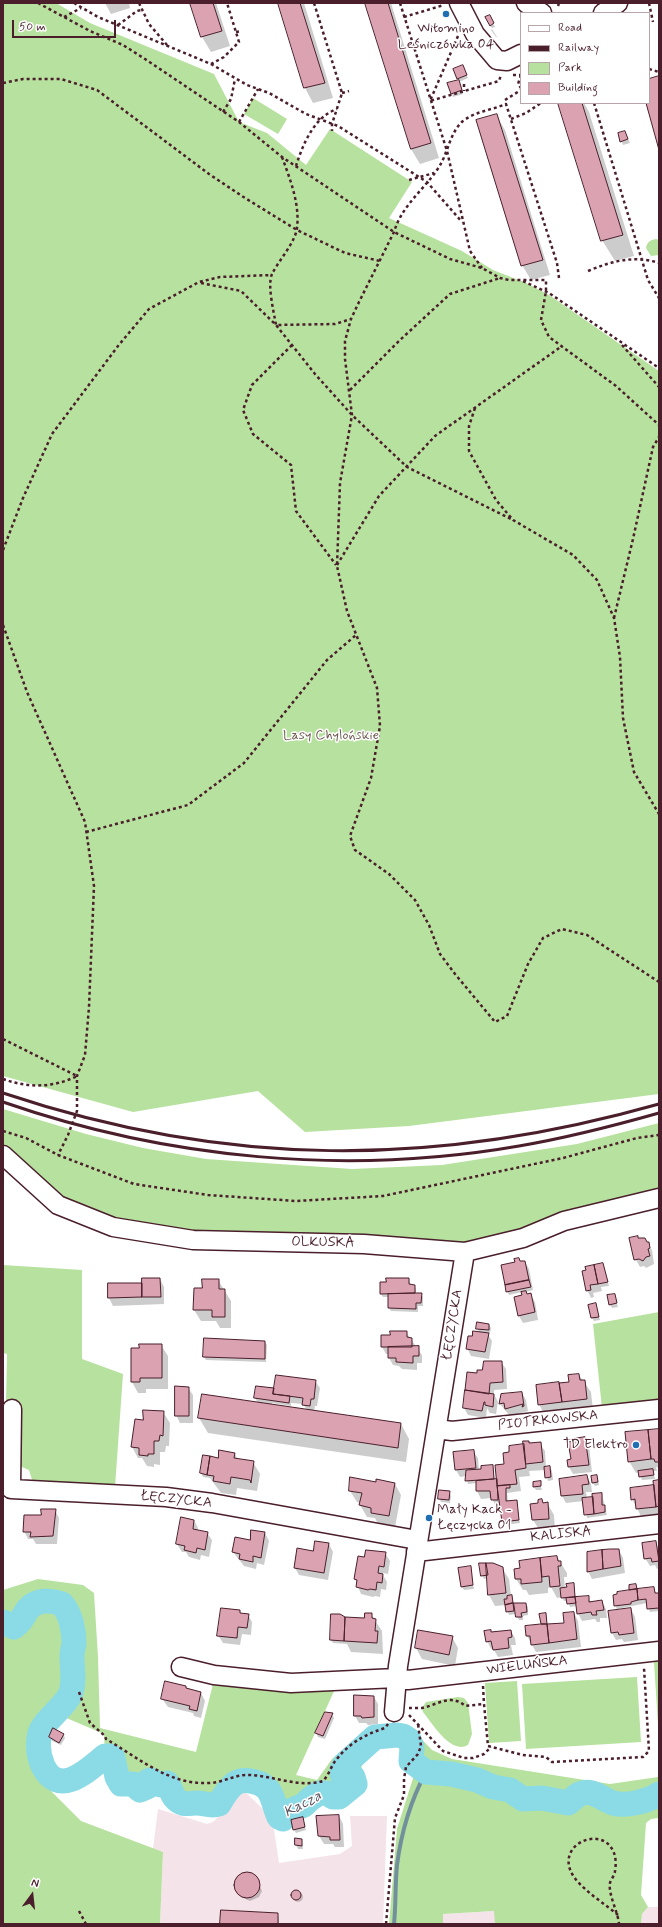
<!DOCTYPE html>
<html>
<head>
<meta charset="utf-8">
<style>
	body { margin:0 }
	#map { position:relative; width:662px; height:1927px; overflow:hidden; background:#fff; font-family:Mynerve,sans-serif }
	canvas { display:block }
	.frame { position:absolute; inset:0; border:4px solid #4a1f2b; pointer-events:none }
	.legend { position:absolute; left:520px; top:12px; width:130px; height:92px; box-sizing:border-box; background:#fff; border:1px solid #b7a5aa; margin:0; padding:5px 7px; list-style:none; font-size:12px; color:#4a1f2b }
	.legend li { display:flex; align-items:center; gap:8px; height:20px }
	.legend b { width:20px; border:1px solid #b7a5aa }
	.north { position:absolute; left:12px; top:1875px; width:40px; height:40px; -webkit-text-stroke:3px #fff; paint-order:stroke; rotate:15deg; font-size:11px; font-weight:700; line-height:16px; text-align:center; color:#4a1f2b }
	.north::after { content:''; display:block; margin:auto; width:14px; height:18px; background:#4a1f2b; clip-path:polygon(50% 0,100% 100%,50% 72%,0 100%) }
	.scale { position:absolute; left:12px; top:20px; width:104px; height:18px; box-sizing:border-box; border:2px solid #4a1f2b; border-top:0; padding-left:5px; font-size:12px; line-height:14px; white-space:nowrap; color:#4a1f2b; -webkit-text-stroke:3px #fff; paint-order:stroke }
</style>
</head>
<body>
<div id="map">
<canvas width="662" height="1927"></canvas>
<div class="frame"></div>
<ul class="legend">
<li><b style="height:5px;background:#fff"></b>Road</li>
<li><b style="height:5px;background:#4a1f2b"></b>Railway</li>
<li><b style="height:11px;background:#b7e19e"></b>Park</li>
<li><b style="height:11px;background:#dba2b2"></b>Building</li>
</ul>
<div class="north">N</div>
<div class="scale">50 m</div>
</div>
<script>
const g = document.querySelector('canvas').getContext('2d');
g.lineJoin = 'round';
function fill(path, color) { g.fillStyle = color; g.fill(path, 'evenodd'); }
function trace(path, color, width, dash) { g.strokeStyle = color; g.lineWidth = width; g.lineCap = dash ? 'butt' : 'round'; g.setLineDash(dash || []); g.stroke(path); }
function drawText(font, color, halo, rows, align = 'center') {
  g.font = font + ' Mynerve,sans-serif'; g.lineWidth = 3; g.setLineDash([]); g.textBaseline = 'middle'; g.strokeStyle = halo; g.fillStyle = color; for (const [text, x, y, turn = 0] of rows) {
    g.save(); g.translate(x, y); g.rotate((+turn || 0) * Math.PI / 180); g.textAlign = isNaN(turn) ? turn : align; if (halo) g.strokeText(text, 0, 0); g.fillText(text, 0, 0); g.restore();
  }
}
const built = new Path2D(`
	M244 1791 263 1809 273 1823 279 1863 340 1854 352 1846 350 1816H387L383 1924H160L163 1852 153 1849 158 1809 207 1824 213 1822Z
	M648 1907H659V1924H641L642 1914Z
	M495 1911V1924H443V1914Z`);
const green = new Path2D(`
	M3 3H56L90 23 214 74 239 122 267 133 306 165 330 129 412 182 389 218 462 251 493 270 526 283 549 295 659 371V1094L409 1126 305 1132 258 1091 133 1112 3 1076Z
	M253 98 287 119 278 134 244 114Z
	M656 239 659 240V255L651 256 646 248C647 242 650 240 656 239Z
	M3 1109 86 1134 143 1148 206 1159 352 1169 442 1165 577 1144 659 1123V1191L524 1231 470 1243 133 1229 62 1198 3 1145Z
	M3 1265 82 1270V1359L123 1374 115 1487 33 1483 29 1470 17 1465 6 1404 7 1354 3 1353Z
	M659 1312V1402L602 1408 593 1324Z
	M38 1579 83 1585 94 1593 98 1657 100 1728 196 1752 214 1680C258 1688 290 1693 335 1689L296 1775 317 1780 332 1759 367 1728 385 1725 410 1727 432 1750 452 1759 610 1784 658 1777V1725L654 1662 659 1661V1818L651 1819 646 1823 641 1895 648 1907 642 1914 641 1924H495L494 1911 443 1914V1924H389L397 1829 414 1775C409 1767 409 1763 407 1754 404 1744 387 1743 379 1742L375 1746 373 1753 362 1763 361 1774 364 1780 362 1786 347 1798 340 1802H322L281 1824 276 1821 273 1806 263 1787C236 1778 233 1779 215 1801L180 1795 177 1785 156 1777 123 1776 120 1761 105 1751 104 1734 50 1711 45 1716 33 1738 32 1763 43 1783 81 1821 163 1852 160 1924H3V1590Z
	M637 1677 641 1742 526 1749 522 1684Z
	M517 1681 521 1741 489 1743 485 1683Z
	M458 1697 464 1698 468 1703 472 1734 468 1745C451 1755 432 1723 423 1712L422 1708 426 1702Z`);
const shadow = new Path2D(`
	M105 3H129L130 8 111 14Z
	M191 3H216L230 46 211 52 202 37Z
	M279 3H304L333 98 313 103 305 88Z
	M366 3H391L439 158 420 164 411 149Z
	M489 16 495 27 492 28 486 18Z
	M492 29 497 37H496L491 30Z
	M465 70 468 78 459 82 463 94 453 97 449 84 459 81 458 78Z
	M559 103H584L589 112 634 256 615 261 602 240Z
	M496 115 505 130 550 275 531 280 522 265Z
	M625 132 630 143 623 145 619 134Z
	M637 1237 639 1239 643 1238 652 1250 654 1264 646 1268 644 1266 640 1267 636 1260Z
	M521 1262H525L529 1269 533 1290 526 1292 528 1295 530 1294 535 1302 538 1320 523 1323 519 1316 523 1296 522 1292 509 1295 507 1291Z
	M603 1264 609 1286 601 1287 602 1291 593 1293 594 1297 591 1298 587 1290 583 1272Z
	M160 1279 164 1287V1304L113 1306 109 1298V1284H143Z
	M409 1279 411 1285 414 1286 416 1289V1294H421L423 1297V1306H418V1312L391 1311 389 1308V1297H383L381 1294Z
	M218 1280 231 1301V1328H220L216 1321H201L194 1310 203 1289Z
	M614 1295 618 1307 612 1308 610 1304Z
	M595 1304 600 1320 594 1321 592 1318Z
	M489 1325 491 1328 490 1333H487L492 1341 489 1359 471 1356 467 1348 473 1337 480 1333 477 1328Z
	M406 1332 422 1355V1363H417V1370L402 1369 399 1366 393 1365 389 1358V1354H386L382 1347 391 1336Z
	M265 1342 267 1345 266 1362 206 1360 204 1357Z
	M161 1345 168 1356V1389H146V1393H138L132 1382 140 1349Z
	M501 1362 506 1369 507 1389 494 1390V1394L498 1402 496 1414 490 1413 487 1408 486 1418 468 1415 464 1408 468 1373 478 1374Z
	M579 1375 591 1392 593 1410 569 1413 567 1409 543 1412 539 1404Z
	M315 1381 320 1388 317 1406H315L314 1411 401 1424 409 1439 406 1462 208 1433 199 1418 258 1403 255 1398 275 1389ZM272 1403 291 1406V1403L303 1404 307 1410 272 1405Z
	M188 1388 193 1395V1423H180L176 1415Z
	M522 1393 526 1400 528 1411 510 1416 500 1404Z
	M163 1412 170 1423 169 1446H166L165 1452H160V1465L154 1464V1467L147 1466 142 1458H138L132 1447 144 1421Z
	M659 1430V1468L656 1467 657 1471H653L655 1479 642 1480 639 1472 636 1473 629 1461Z
	M585 1438 589 1446 592 1472 573 1474 569 1467 568 1461 572 1460Z
	M529 1442 530 1444H540L545 1451 546 1468 550 1467 552 1471 553 1480 548 1481 545 1470 529 1471 530 1476 519 1477 521 1491 507 1493 508 1502 516 1501 520 1523 505 1525 501 1507H496L492 1498 481 1499 477 1491V1483L468 1484 466 1476 460 1477 456 1470 473 1451 478 1458 479 1471 492 1466 495 1480H498L510 1453Z
	M235 1454 238 1460 253 1462 260 1474 257 1491 237 1488 236 1495 221 1493 210 1478 203 1477 201 1473 218 1459Z
	M587 1476 591 1484 592 1492H586L587 1499 602 1494 607 1515 587 1518 584 1501 566 1503 562 1496 560 1479Z
	M597 1476 599 1485 595 1486 593 1483Z
	M659 1481V1514L641 1516 632 1499 655 1486Z
	M377 1483 395 1484 401 1495 395 1527 378 1524 375 1518 367 1517 360 1505 361 1503 357 1502 350 1491Z
	M540 1483 542 1490H536L534 1487Z
	M449 1492 451 1496 450 1503 441 1502 439 1498Z
	M542 1500 544 1504 547 1503 554 1515 555 1531H540L533 1520 531 1505 539 1504Z
	M55 1510 59 1518 57 1544H36L33 1539H28L24 1531Z
	M194 1520 198 1528V1531L207 1533 212 1540 209 1557 201 1555 200 1560 189 1557 186 1552H182L177 1544Z
	M265 1533 269 1541 264 1565 257 1563 256 1569 244 1566 233 1552Z
	M655 1542 659 1548V1568L657 1569 655 1565 650 1566 645 1558Z
	M329 1544 333 1552 328 1580 299 1575 295 1568Z
	M619 1550 623 1558 625 1573 592 1579 588 1571Z
	M385 1553 390 1561 388 1574 383 1573V1575L387 1582 386 1590 381 1589 380 1597 375 1596 373 1597 361 1594 355 1579 365 1558Z
	M557 1557 567 1573V1577H564L565 1589 573 1584 576 1598 588 1597 591 1603 602 1601 606 1609 607 1618H600V1622H597L595 1619 582 1621 578 1613 577 1606 570 1607 568 1601H564L562 1597 557 1598 551 1587 548 1588V1593L529 1595 526 1590H523L516 1579V1570L521 1569 520 1562Z
	M470 1567 474 1589 464 1590 462 1587Z
	M502 1568 509 1579 511 1596 514 1604H526L528 1607V1615L523 1616V1620H519L516 1614 509 1615 506 1605 495 1606 489 1595 487 1578 484 1579 482 1575Z
	M635 1585 638 1590 654 1588 656 1594H658V1588H659V1611L650 1612 647 1603 617 1609 615 1605 630 1591V1586Z
	M631 1609 635 1617 638 1640 624 1642 622 1639 616 1640 612 1633Z
	M240 1611 241 1614 248 1615 252 1622 251 1635 242 1634 240 1645 223 1643 218 1635Z
	M574 1613 578 1621 581 1647 536 1652 527 1636 542 1624 545 1614 548 1625 565 1623Z
	M371 1614 382 1631 383 1654 351 1652 347 1644 333 1643 331 1640 345 1618 365 1619Z
	M491 1631 492 1633 511 1631 515 1638 516 1645H511L513 1655 498 1657 493 1648 491 1649 487 1641Z
	M452 1637 458 1648 455 1666 422 1659 416 1648Z
	M186 1687 188 1690 201 1693 205 1701 201 1718 194 1716 193 1713 168 1707 163 1700Z
	M374 1697 378 1704V1724L368 1725 366 1723H359L355 1716Z
	M332 1714 334 1718 325 1739 318 1737 316 1733Z
	M63 1734 65 1738 61 1745 52 1741 50 1737Z
	M339 1816 343 1824 344 1847H335L333 1844H324L319 1836Z
	M302 1818 306 1830 296 1833 294 1830Z
	M296 1839 302 1840 303 1849H298L296 1845Z
	M248 1873 256 1876 262 1891 259 1897 250 1901 241 1897 235 1886 239 1876Z
	M293 1897a5 5 0 1 1 10 0a5 5 0 1 1-10 0Z
	M277 1914 279 1917V1924H221Z`);
const stream = new Path2D(`
	M394 1924C396 1905 395 1885 397 1865 401 1834 411 1800 426 1772`);
const river = new Path2D(`
	M3 1622 14 1627C23 1620 23 1616 28 1609 37 1599 51 1600 62 1604 71 1614 74 1631 74 1644 73 1648 72 1652 72 1656 72 1668 75 1684 70 1695 63 1708 43 1722 40 1733 37 1745 38 1755 43 1766 59 1798 87 1771 105 1756H110L113 1758 117 1777 121 1784H133L140 1790 147 1787V1782L150 1780 161 1785 167 1783C171 1787 171 1795 176 1799 183 1806 189 1803 197 1803 205 1803 210 1807 219 1804 223 1797 228 1789 234 1784 244 1777 263 1782 269 1791 274 1799 275 1809 279 1817L283 1819 290 1811 304 1805 310 1799 319 1793H327L333 1797H339L355 1784 353 1777H346L342 1774V1769L345 1764 375 1737 397 1735 403 1736 409 1740 412 1747 411 1761 426 1772 451 1774 477 1780 493 1787 510 1790 523 1799 542 1798 568 1803C572 1801 576 1795 580 1794 592 1788 603 1800 613 1803 626 1807 648 1801 659 1794`);
const building = new Path2D(`
	M190 3H213L222 31 201 37Z
	M278 3H300L325 83 304 88Z
	M365 3H388L431 143 411 149Z
	M490 15 494 23 490 26 485 17Z
	M463 65 467 75 457 79 453 69Z
	M659 76V150L646 103H649V79Z
	M459 80 462 90 451 94 447 83Z
	M558 103H582L623 235 601 241Z
	M497 114 543 260 521 266 476 120Z
	M625 131 628 139 620 142 618 133Z
	M638 1236V1238H645L647 1242H649L650 1248 648 1249 650 1256 646 1257 643 1261 639 1259 634 1260 629 1238Z
	M519 1258 520 1261H525L529 1280 505 1285 501 1265 515 1262 514 1259Z
	M603 1263 608 1282 598 1284 594 1265Z
	M594 1265 598 1284 590 1285 591 1290 586 1291 582 1271 586 1270 585 1267Z
	M142 1278H160L161 1297H142Z
	M386 1278H409V1284L415 1285V1293L380 1294V1282H386Z
	M202 1279H219V1289H225V1317H212V1310H193L194 1288H202Z
	M529 1280 531 1287 506 1292 505 1285Z
	M108 1283H142V1297L108 1298Z
	M526 1291 527 1294 531 1293 535 1312 518 1316 514 1297 522 1295 521 1292Z
	M415 1293H422L421 1303H416V1309L388 1308V1294Z
	M615 1294 617 1303 609 1305 607 1295Z
	M596 1303 599 1317 591 1318 588 1305Z
	M477 1322 489 1324V1330L476 1329Z
	M390 1331H407V1337L412 1338V1347H381V1335H390Z
	M473 1331 489 1333 485 1352 466 1349 468 1336H472Z
	M204 1338 265 1341V1359L203 1357Z
	M139 1344H162V1378H140V1382H131V1348H139Z
	M419 1346V1356H413V1363L396 1362V1358H388V1347Z
	M484 1361H502L503 1382 490 1383 489 1394 465 1390 467 1372 477 1373V1370H482Z
	M579 1374 580 1380H585L587 1399 562 1402 559 1383 569 1382 568 1375Z
	M276 1375 316 1380 314 1399H311L310 1406 302 1405 303 1398 273 1394Z
	M559 1382 562 1402 538 1405 536 1385Z
	M175 1386 189 1387V1416H175Z
	M256 1386 274 1388 273 1394 290 1396 289 1403 254 1398Z
	M465 1390 494 1394 493 1407 485 1405V1402H484L482 1411 463 1408Z
	M522 1392 524 1406 522 1407 523 1404 505 1409 504 1403 499 1404 501 1394Z
	M202 1394 401 1423 398 1448 198 1418Z
	M143 1410 164 1411 163 1436 160 1435 159 1441H154V1454H148V1456L139 1455V1448L131 1447 135 1419 143 1420Z
	M659 1429V1462H655L654 1459H651L648 1430Z
	M648 1430 651 1459 628 1462 625 1432Z
	M585 1437 589 1465 568 1467 567 1460 571 1459 568 1442 574 1441V1439Z
	M523 1441H529V1443L541 1442 543 1462 526 1464Z
	M524 1444 526 1468 515 1470 517 1484 497 1486 495 1465 504 1464 503 1453 509 1452V1446Z
	M219 1450 235 1453 234 1458 254 1461 251 1483 250 1480 231 1477 230 1484 213 1481 214 1476 207 1475 210 1456 218 1458Z
	M474 1450 476 1468 455 1470 453 1452Z
	M203 1455 210 1456 207 1475 200 1473Z
	M493 1465 494 1479 465 1481 466 1470 481 1469V1466Z
	M550 1466 551 1477 545 1478 544 1467Z
	M653 1469 654 1475 639 1477 638 1471Z
	M587 1475 589 1484 582 1485 583 1494 561 1496 559 1479Z
	M597 1475 598 1482 592 1483 591 1476Z
	M350 1477 376 1482V1479L395 1483 389 1516 371 1513V1508L359 1505 362 1493 349 1491Z
	M497 1479 498 1500H491L490 1491H476V1481Z
	M659 1480V1506L656 1507 653 1481Z
	M541 1481V1486L533 1487V1482Z
	M510 1485V1488H506V1501L517 1500 519 1520 502 1522 497 1486Z
	M654 1485 656 1507 636 1509 635 1499 631 1500 630 1488Z
	M439 1490 450 1491 449 1500 438 1499Z
	M602 1493V1505H605V1512L594 1514 592 1494Z
	M593 1497 594 1514 584 1515 582 1498Z
	M542 1499 543 1503 548 1502 549 1519 532 1520 530 1504 538 1503V1500Z
	M41 1509H56L53 1536 30 1537 31 1532H23L24 1515H41Z
	M181 1517 194 1520 193 1529 208 1532 205 1550 197 1548 196 1553 184 1550 185 1546 176 1544Z
	M251 1530 265 1532 261 1558 253 1556V1562L239 1559 240 1554 232 1552 235 1537 250 1540Z
	M315 1541 329 1543 324 1573 294 1568 297 1548 313 1551Z
	M656 1541 659 1561 652 1562 651 1558 644 1559 642 1543Z
	M610 1549H619L621 1566 603 1569 602 1550Z
	M366 1550 386 1552 384 1567 379 1566 378 1573 383 1574 382 1583 377 1582 376 1590 370 1589 368 1590 356 1587 357 1580 354 1579 358 1556 364 1557Z
	M602 1550 603 1569 587 1572V1552Z
	M557 1556 558 1561H561V1566H558L560 1586 550 1587 549 1576 542 1577 540 1558Z
	M540 1558 542 1582 521 1584V1579H515L514 1569 520 1568 519 1561Z
	M479 1563H486L488 1575 481 1576Z
	M486 1563H493L503 1567 506 1593 488 1595Z
	M471 1566 473 1585 461 1587 458 1568Z
	M574 1583 575 1597 561 1598 560 1588 567 1587 566 1584Z
	M636 1584 637 1589 629 1590V1585Z
	M654 1587 655 1593H659V1608L647 1609 646 1599 638 1600 637 1589Z
	M637 1589 638 1600 631 1602V1604L614 1606 613 1595 617 1594V1592Z
	M512 1595 513 1603 505 1605 504 1599H507V1596Z
	M589 1596V1602L602 1600 604 1610 596 1611 597 1615H592L591 1612 577 1614 575 1597Z
	M575 1597 576 1603 567 1604 566 1598Z
	M513 1603 514 1611 506 1612 505 1605Z
	M514 1603H526L527 1612 521 1613 522 1617H516Z
	M221 1608 240 1610V1613L249 1614 247 1628 238 1627 237 1638 217 1636Z
	M631 1608 634 1633 619 1635 618 1632 611 1633 608 1611Z
	M574 1612 577 1639 549 1643 547 1624 564 1623 563 1613Z
	M365 1613H372V1618L376 1619 375 1631H378L377 1643 344 1641 345 1617 364 1618Z
	M546 1613 547 1624H541L539 1614Z
	M331 1614H340L345 1617 344 1641 330 1640Z
	M541 1624H547L549 1643 531 1645 530 1636H526L525 1626Z
	M418 1630 453 1636 449 1655 415 1648Z
	M491 1630V1632L511 1630 512 1637 508 1638 509 1648 493 1650 491 1641 486 1642 484 1631Z
	M165 1681 186 1686V1688L201 1692 197 1711 189 1709 190 1706 161 1699Z
	M354 1695 374 1696V1717L362 1718 361 1716H354Z
	M325 1712 333 1713 323 1736 315 1733Z
	M53 1728 64 1734 59 1743 49 1737Z
	M339 1815 340 1840H330V1837L318 1836 316 1816Z
	M303 1817 305 1827 293 1830 291 1820Z
	M295 1838 302 1839V1846L295 1845Z
	M234 1885a13 13 0 1 1 26 0a13 13 0 1 1-26 0Z
	M291 1895a5 5 0 1 1 10 0a5 5 0 1 1-10 0Z
	M221 1910 278 1913V1924H220Z`);
const path = new Path2D(`
	M38 3 90 31 123 45 145 59 239 122 282 157 394 232 450 259 482 268 500 278 509 280H546V291L541 320 549 337 616 386 659 425
	M74 3 98 17 211 64 224 57 239 42 227 3
	M139 3 149 24 167 45
	M314 3 342 93 332 124V131
	M400 3 447 151 470 251 482 268
	M649 3 653 22
	M558 6 559 3
	M64 17 81 8
	M404 17 444 5
	M118 25 137 11 141 10
	M236 32 241 31
	M458 36 430 101 499 81 501 75
	M211 64 247 85 269 93 306 114 338 126 427 182 462 222
	M649 69 659 72
	M513 75H521
	M521 75 518 84 521 88
	M3 83 23 79H61L97 90 209 174 245 198 297 230 345 253 380 261
	M464 84V91
	M342 93 349 91
	M505 100 521 90
	M594 103 648 280 659 298
	M223 112 231 99 235 79
	M511 119 526 113 541 103
	M239 122 258 89
	M282 157C290 179 300 204 297 228 295 243 279 260 272 274 267 285 274 313 276 325L335 324 351 319
	M296 166C303 144 314 117 337 109
	M409 180 434 173
	M588 271C612 261 634 255 659 263
	M559 278 557 263 506 104C492 110 476 111 463 121 450 132 448 153 439 167 424 190 402 205 394 232L359 302 351 319 345 341V359L352 415 340 483 337 566 347 611 377 688 380 726 371 778 350 836 355 850 389 874 415 900 429 925 440 954 455 974 495 1022 507 1016 528 964 543 938 562 929 587 935 659 982
	M523 281 549 293 659 368
	M201 283 241 291 276 325 315 374 352 415 407 467 511 519
	M292 345 252 385 243 410 253 434 291 465 296 511 336 565
	M622 345 659 387
	M350 390 400 340 450 294 500 278
	M475 408 469 426V451L496 500 513 520 573 555 597 580 614 618 620 657 623 718 634 772 659 814
	M3 550 23 498 52 434 118 346 149 309 199 282 220 277 272 275
	M337 565 379 496 435 436 562 346
	M614 618 633 539 653 447 659 437
	M3 625 27 692 85 822 94 886 89 1007 85 1055 77 1076V1111L68 1135 58 1155
	M86 832 188 805 244 763 327 660 356 635
	M3 1039 77 1076
	M3 1079C28 1088 53 1088 77 1076
	M3 1131 26 1138 58 1155 134 1184 208 1195 296 1201 383 1196 563 1158 637 1138 659 1135
	M483 1686 484 1704
	M79 1692 90 1723 105 1736 106 1739C137 1757 169 1785 208 1783 223 1783 235 1774 250 1775 274 1776 299 1788 323 1781 329 1775 331 1766 336 1760 349 1743 366 1734 385 1728L388 1724
	M409 1708C413 1708 418 1708 422 1708 437 1705 451 1693 465 1706L484 1704 488 1746 523 1755 546 1757 552 1762 643 1757 649 1751 644 1668
	M409 1715 443 1751 464 1758H473L484 1754 491 1747
	M79 1911 86 1924
	M618 1915C604 1903 585 1892 574 1877 552 1845 603 1823 614 1853 616 1857 616 1867 615 1871 615 1875 611 1879 610 1883 608 1894 618 1912 619 1924
	M386 1924 395 1818 404 1795V1779L406 1767 418 1754 421 1746 418 1724`);
const minor = new Path2D(`
	M459 3 475 34 497 60 507 61 521 54
	M526 3 542 13
	M603 13 618 3
	M3 1155 58 1205 113 1227 193 1240 364 1244 465 1252 523 1238 564 1221 659 1198
	M12 1409 11 1489 166 1497 212 1503 417 1540
	M437 1429 452 1431 659 1409
	M416 1552 659 1524
	M181 1667 214 1675 291 1683 396 1678 408 1680 659 1651
	M394 1712 398 1666 465 1252`);
const rail = new Path2D(`
	M3 1093C227 1168 433 1168 659 1104
	M3 1102C167 1159 347 1176 519 1146 566 1138 613 1126 659 1113`);
const markers = [
	[446,14,4,"#1f6fb2"],
	[636,1445,4,"#1f6fb2"],
	[429,1518,4,"#1f6fb2"]
];
const poiNames = [
	["Witomino",446,29],
	["Leśniczówka 04",446,45],
	["TD Elektro",628,1445,"right"],
	["Mały Kack -",437,1510,"left"],
	["Łęczycka 01",437,1526,"left"]
];
const parkNames = [
	["Lasy Chylońskie",331,736]
];
const streetNames = [
	["OLKUSKA",323,1243,1],
	["ŁĘCZYCKA",453,1325,-81],
	["PIOTRKOWSKA",548,1421,-6],
	["ŁĘCZYCKA",176,1500,6],
	["KALISKA",561,1535,-6],
	["WIELUŃSKA",527,1666,-7]
];
const waterNames = [
	["Kacza",303,1805,-28]
];
fill(built, '#f4e3e8');
fill(green, '#b7e19e');
fill(shadow, '#0003');
trace(stream, '#71909b', 4);
trace(river, '#8bdbe6', 25);
fill(building, '#dba2b2');
trace(building, '#4a1f2b', 1);
trace(minor, '#4a1f2b', 21);
trace(path, '#4a1f2b', 2.5, [3, 3]);
trace(minor, '#fff', 18);
trace(rail, '#4a1f2b', 3);
for (const [x, y, r, color] of markers) { const dot = new Path2D(); dot.arc(x, y, r, 0, 2 * Math.PI); g.fillStyle = color; g.fill(dot); trace(dot, '#fff', 1.5); }
drawText('14px', '#4a1f2b', '#fff', poiNames);
drawText('14px', '#6b594e', '#fff', parkNames);
drawText('14px', '#4a1f2b', '#fff', streetNames);
drawText('italic 15px', '#5e5763', '#fff', waterNames);
</script>
</body>
</html>
